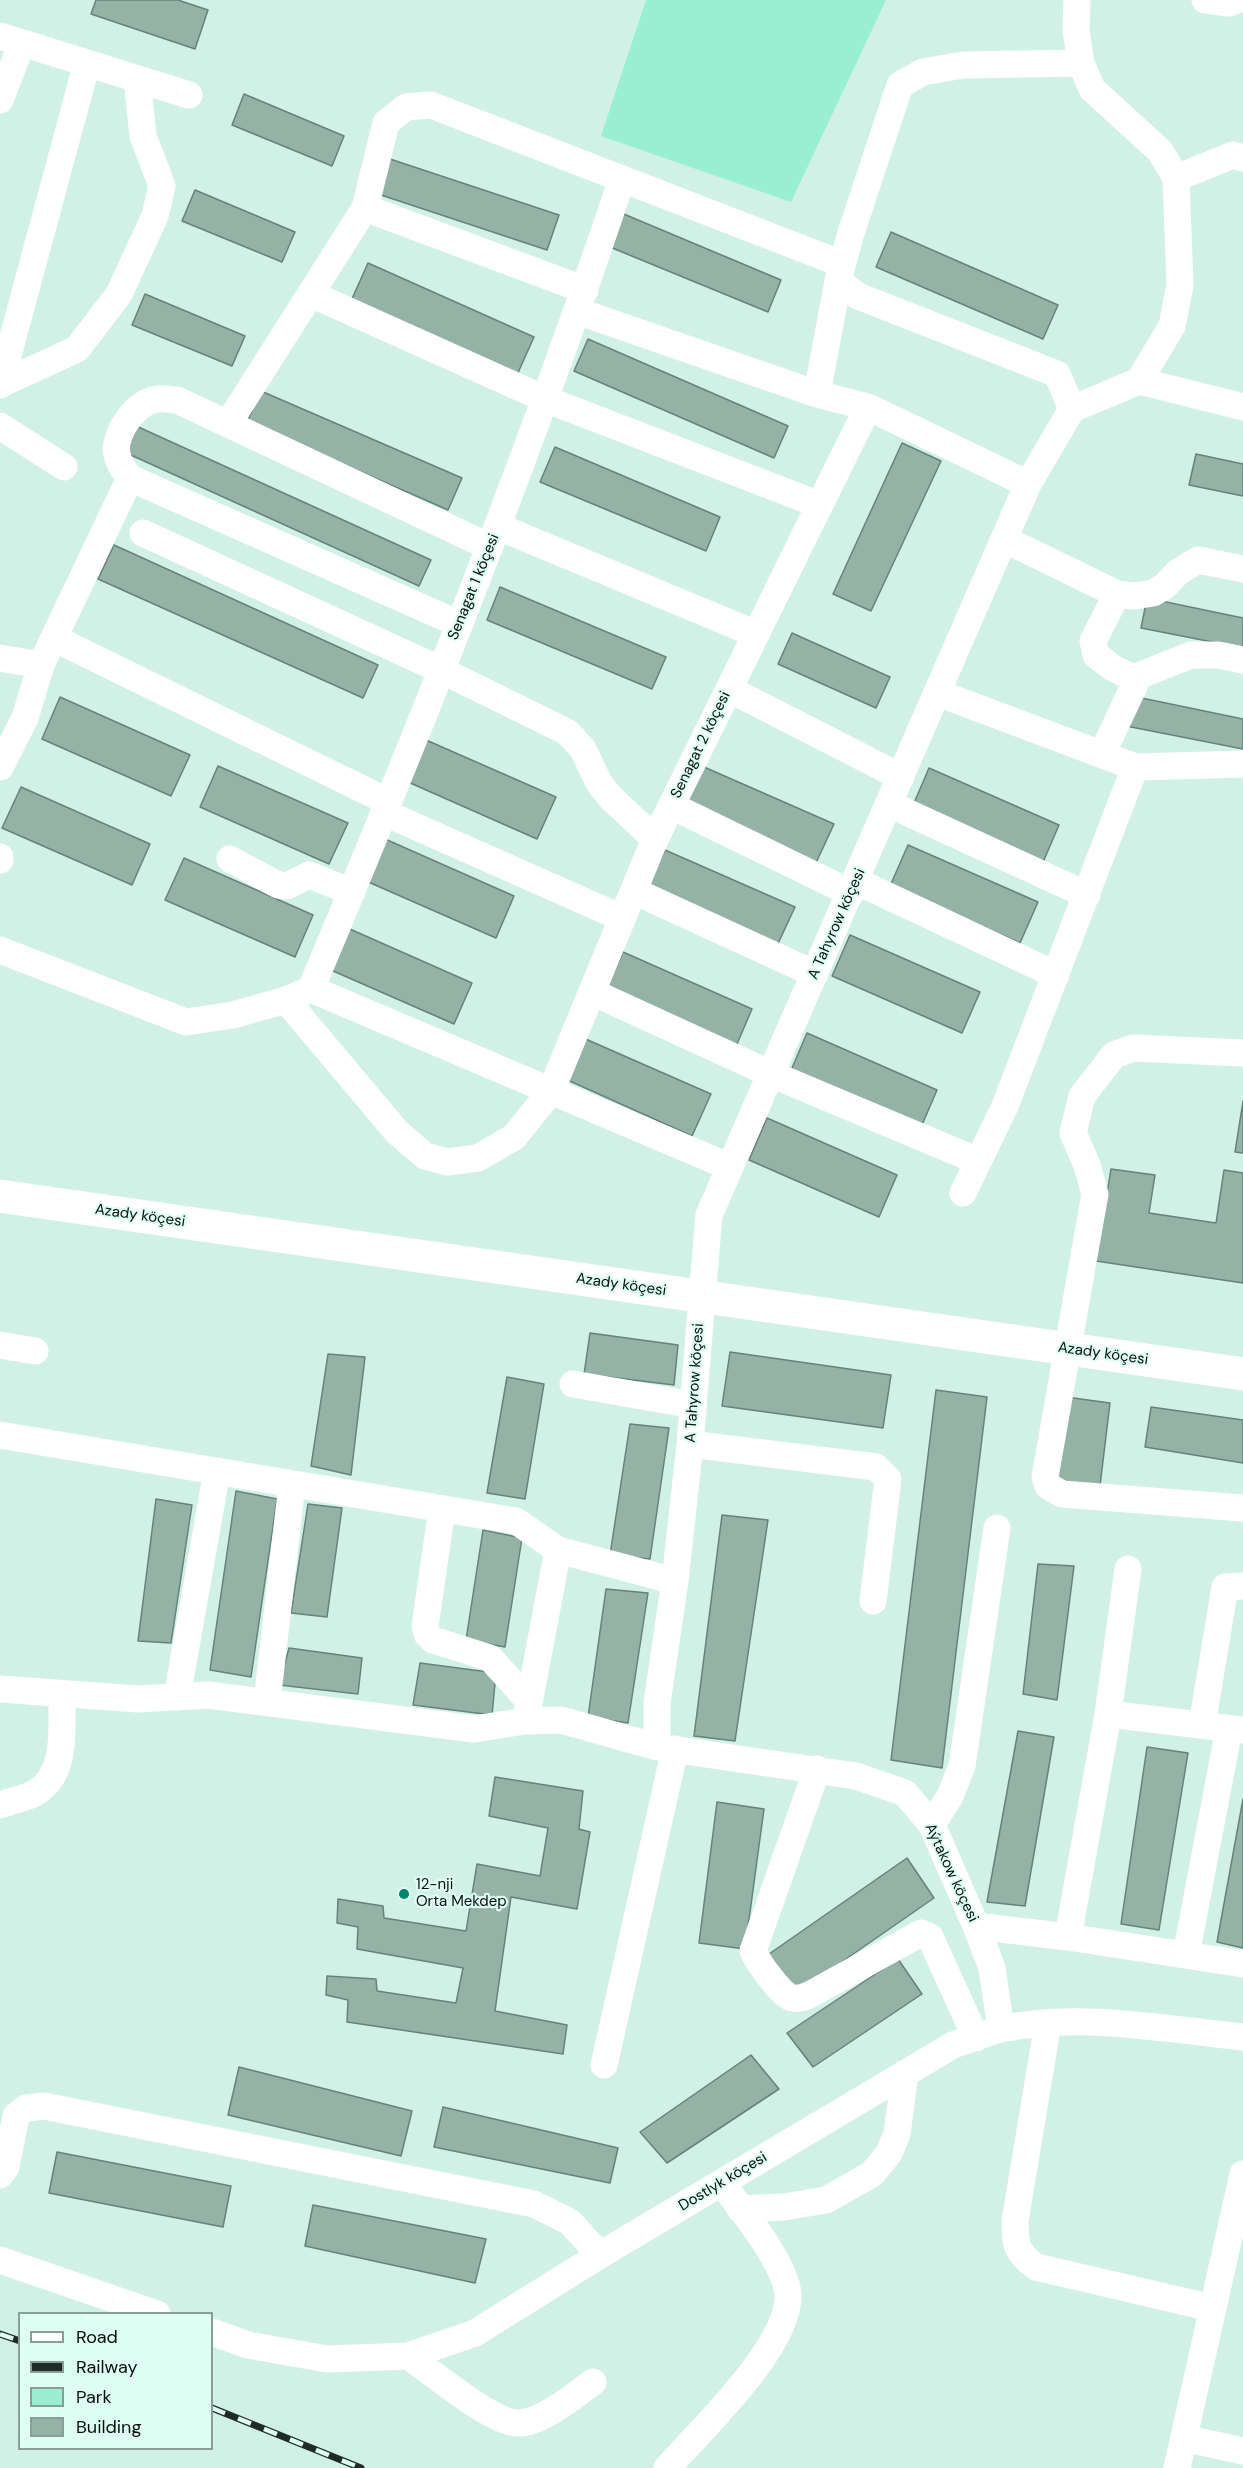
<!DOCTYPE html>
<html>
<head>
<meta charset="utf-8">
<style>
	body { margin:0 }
	#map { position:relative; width:1243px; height:2468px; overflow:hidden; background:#d2f1e6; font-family:"DM Sans",sans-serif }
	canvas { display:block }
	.legend { position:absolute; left:18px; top:2312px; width:195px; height:138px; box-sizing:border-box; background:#dffef3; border:2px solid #889e96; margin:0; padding:8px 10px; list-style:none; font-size:18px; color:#050e0b }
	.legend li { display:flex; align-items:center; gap:12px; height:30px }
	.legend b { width:30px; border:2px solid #889e96 }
</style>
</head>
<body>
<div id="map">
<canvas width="1243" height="2468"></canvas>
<ul class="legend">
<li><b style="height:8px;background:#fff"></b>Road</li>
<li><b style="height:8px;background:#1f2b27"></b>Railway</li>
<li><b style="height:16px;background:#98efd2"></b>Park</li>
<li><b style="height:16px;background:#95b2a7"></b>Building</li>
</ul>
</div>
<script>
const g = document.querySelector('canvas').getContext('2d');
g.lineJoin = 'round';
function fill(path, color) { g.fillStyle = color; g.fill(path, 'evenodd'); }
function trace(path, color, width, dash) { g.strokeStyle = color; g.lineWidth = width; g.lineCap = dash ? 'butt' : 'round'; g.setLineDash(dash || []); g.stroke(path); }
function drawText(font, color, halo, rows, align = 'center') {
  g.font = font + ' "DM Sans",sans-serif'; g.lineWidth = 4.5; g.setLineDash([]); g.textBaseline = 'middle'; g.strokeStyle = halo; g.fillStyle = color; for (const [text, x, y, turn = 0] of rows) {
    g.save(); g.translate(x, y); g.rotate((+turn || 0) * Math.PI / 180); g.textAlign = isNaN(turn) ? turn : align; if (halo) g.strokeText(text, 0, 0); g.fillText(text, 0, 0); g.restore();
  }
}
const green = new Path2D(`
	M646 0H886L791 202 601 136Z`);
const building = new Path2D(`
	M96 0H178L208 10 195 49 91 14Z
	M244 94 344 136 332 166 232 125Z
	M390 159 559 215 547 250 378 194Z
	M195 190 295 232 282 262 182 221Z
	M619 212 781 280 768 312 605 245Z
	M891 232 1058 305 1043 339 876 267Z
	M368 263 534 337 517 375 351 301Z
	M145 294 245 336 232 366 132 325Z
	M588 339 788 426 774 458 574 371Z
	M261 391 462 478 448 510 247 422Z
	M134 425 431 560 419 586 122 451Z
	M902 443 941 461 871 611 833 594Z
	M555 447 720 517 706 551 540 482Z
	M1196 454 1243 464V496L1189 485Z
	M114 545 378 665 363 698 98 579Z
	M500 587 666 657 652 689 487 620Z
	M1147 598 1243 618V648L1141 628Z
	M792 633 890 677 876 708 778 664Z
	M1132 696 1243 719V749L1126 726Z
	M60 697 190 755 171 796 42 739Z
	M426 740 556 797 537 839 408 782Z
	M218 766 348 823 329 864 200 807Z
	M704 767 834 824 815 865 685 808Z
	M929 768 1059 825 1041 867 911 810Z
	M21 787 150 844 132 885 2 828Z
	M385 839 514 896 496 938 366 881Z
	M908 845 1038 902 1020 943 890 886Z
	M665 850 795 907 776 948 646 891Z
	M184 858 313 915 295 957 165 900Z
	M343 926 472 983 454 1024 324 967Z
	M850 935 980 992 962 1033 832 976Z
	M623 952 752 1009 734 1051 604 994Z
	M807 1033 937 1090 919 1132 789 1075Z
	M581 1037 711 1094 692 1136 563 1078Z
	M1243 1101V1153L1235 1152Z
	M767 1118 897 1175 879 1217 749 1160Z
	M1111 1169 1155 1175 1149 1213 1216 1223 1224 1170 1243 1173V1283L1096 1261Z
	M590 1333 678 1345 674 1385 584 1374Z
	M730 1352 891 1375 883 1428 722 1406Z
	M328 1354 365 1357 351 1475 311 1466Z
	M507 1377 544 1384 525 1499 487 1493Z
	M936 1390 987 1397 942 1768 891 1760Z
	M1066 1397 1110 1403 1100 1486 1053 1480Z
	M1151 1407 1243 1420V1463L1145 1447Z
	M630 1424 669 1428 650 1559 610 1555Z
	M236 1491 277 1499 251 1677 210 1670Z
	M156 1499 192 1505 171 1643 138 1641Z
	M308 1504 342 1508 327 1617 291 1613Z
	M722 1515 768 1520 735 1741 694 1736Z
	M483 1530 522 1538 505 1647 466 1640Z
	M1038 1564 1074 1566 1057 1700 1023 1694Z
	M606 1589 648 1593 628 1723 588 1717Z
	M289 1648 362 1658 358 1694 279 1685Z
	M420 1663 496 1673 492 1715 413 1705Z
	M1018 1731 1054 1737 1025 1906 987 1902Z
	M1147 1747 1188 1753 1159 1930 1121 1924Z
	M495 1777 583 1791 579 1829 590 1832 577 1909 511 1897 495 2011 567 2025 563 2054 347 2022 348 2000 326 1995 327 1976 376 1979 377 1991 456 2003 463 1968 357 1949 358 1927 337 1923 338 1899 383 1906 384 1918 466 1931 477 1864 540 1876 548 1828 489 1816Z
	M1243 1799V1948L1217 1942Z
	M717 1802 764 1809 745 1949 699 1943Z
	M907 1858 934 1898 797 1993 769 1954Z
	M898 1959 922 1994 813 2067 787 2033Z
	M751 2055 779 2089 667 2163 640 2132Z
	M239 2067 412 2111 401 2156 228 2115Z
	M443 2107 618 2148 610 2183 434 2147Z
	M57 2152 231 2186 223 2227 49 2193Z
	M313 2205 486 2239 475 2283 305 2246Z`);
const minor = new Path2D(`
	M1205 0 1229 3 1237 0
	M0 36 189 95
	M0 100 22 43
	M1176 178 1233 155 1243 158
	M365 208 585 290
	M311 294 545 399 820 505
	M577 311 817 394 868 407 1028 484
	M1139 381 1243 407
	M1 384 77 349 119 294 155 216 162 186 143 136 137 79
	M0 385 87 63
	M817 394 838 281
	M1072 409 1057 374 858 296 838 281 850 236 900 85 923 72 963 65 1081 63
	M228 424 365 208 386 123 406 107 431 105 842 264
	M0 426 64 467
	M499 527 756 634
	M143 533 441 670 567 732 583 749 599 783 611 798 655 839
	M1004 539 1117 594 1134 596 1153 593 1165 586 1178 572 1198 560 1243 569
	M459 624 130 478C122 469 114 455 117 443 121 424 138 402 157 399 163 398 171 400 177 400L490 547
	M54 638 389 802
	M0 658 41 665
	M1133 678 1191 655H1218L1243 660
	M729 689 901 777
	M938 693 1135 767 1005 1106 963 1193
	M1102 754 1135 684 1133 678 1113 668 1096 655 1093 641 1117 594
	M0 767 25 718 41 665 130 478
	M1135 767 1243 764
	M889 804 1087 895
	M672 806 851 893
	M385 813 622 918
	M0 857V860
	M230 859 278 885 287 886 309 875 352 892
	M856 881 1056 975
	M634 891 815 974
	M0 950 186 1022 233 1015 286 1000 311 989 730 1167
	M311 989C423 722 530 454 622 179
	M592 992 771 1074 978 1161
	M286 1000 397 1132 425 1156 447 1162 478 1158 514 1137 551 1091 655 839 868 407
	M1243 1053 1133 1048 1114 1055 1082 1096 1073 1133 1087 1165 1095 1194 1045 1477 1048 1486 1062 1494 1243 1508
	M0 1345 35 1351
	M573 1384 693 1405
	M0 1435 516 1521 558 1550 675 1581
	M690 1444 876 1467 888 1479 873 1601
	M442 1509 425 1626 427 1634 433 1640 490 1658 529 1701
	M0 1689 138 1699 208 1695 474 1729 525 1721 561 1720 657 1747 856 1776 905 1793 932 1825 976 1926 992 1968 1001 2029
	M177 1697 217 1471
	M267 1702 292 1484
	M527 1714 558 1550
	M1108 1714 1128 1569
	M1202 1725 1225 1587 1243 1586
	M657 1747V1703L675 1581 690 1444 709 1215 1028 484 1072 409 1139 381 1172 326 1180 285 1176 178 1160 151 1092 89 1081 63 1076 30 1077 0
	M817 1769 753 1951C758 1962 778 1990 788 1996 796 2001 804 1997 811 1994L921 1933 930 1937 976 2038
	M0 1805C10 1801 22 1799 31 1795 69 1777 61 1729 62 1695
	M932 1825 950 1796 962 1766 997 1528
	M976 1926 1068 1937 1108 1714 1243 1730
	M1068 1937 1243 1964
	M1186 1955 1229 1729
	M1048 2023 1015 2221C1015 2245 1016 2252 1036 2267L1212 2308
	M604 2065 675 1749
	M0 2175 6 2167 16 2116 26 2108 44 2106 534 2204 570 2222 600 2255
	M740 2209 784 2207 826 2200 872 2174 889 2153 897 2134 905 2073
	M0 2260 157 2314
	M212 2332 248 2345 327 2359 408 2356 475 2333 600 2255 953 2045C969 2040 985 2033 1001 2029 1080 2012 1164 2029 1243 2037
	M408 2356C432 2372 491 2422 517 2423 541 2424 575 2395 593 2382
	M1184 2438 1243 2451
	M667 2468C699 2432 799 2338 787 2288 779 2255 742 2211 722 2183
	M1177 2468 1243 2174`);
const major = new Path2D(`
	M0 1196 1243 1374`);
const rail = new Path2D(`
	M0 2334 20 2341
	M212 2408 361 2468`);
const markers = [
	[404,1894,6,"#00866a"]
];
const streetNames = [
	["Senagat 1 köçesi",474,587,-68],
	["Senagat 2 köçesi",701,745,-64],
	["A Tahyrow köçesi",837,924,-66],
	["Azady köçesi",140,1216,8],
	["Azady köçesi",621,1285,8],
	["Azady köçesi",1103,1354,8],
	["A Tahyrow köçesi",695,1383,-86],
	["Aýtakow köçesi",951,1873,65],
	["Dostlyk köçesi",723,2182,-31]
];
const poiNames = [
	["12-nji",416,1885],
	["Orta Mekdep",416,1902]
];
fill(green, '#98efd2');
fill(building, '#95b2a7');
trace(building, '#678279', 1.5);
trace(minor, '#fff', 27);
trace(major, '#fff', 33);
trace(rail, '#1f2b27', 7);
trace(rail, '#dffef3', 4.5, [14]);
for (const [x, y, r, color] of markers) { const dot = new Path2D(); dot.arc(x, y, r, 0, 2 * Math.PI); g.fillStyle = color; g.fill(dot); trace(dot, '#dffef3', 2); }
drawText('15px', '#050e0b', '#dffef3', streetNames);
drawText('15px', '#050e0b', '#dffef3', poiNames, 'left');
</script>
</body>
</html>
